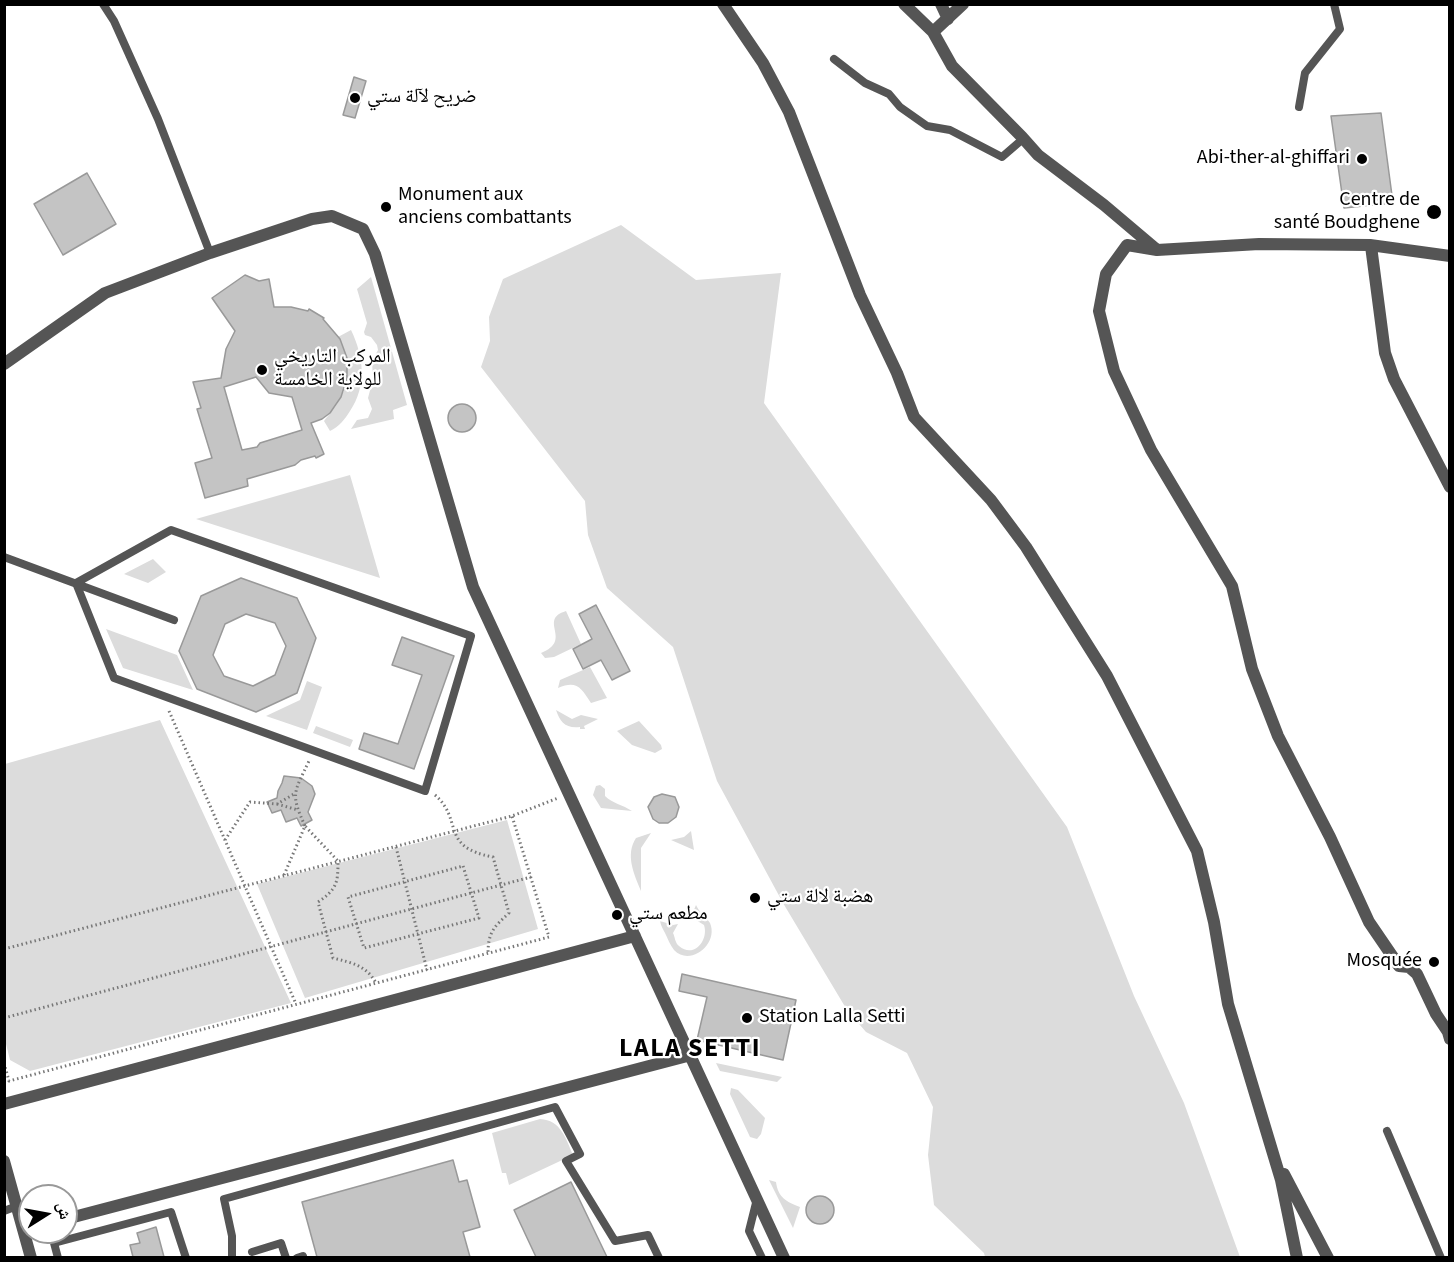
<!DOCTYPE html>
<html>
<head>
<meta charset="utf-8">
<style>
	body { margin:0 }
	#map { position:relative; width:1454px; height:1262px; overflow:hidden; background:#fff; font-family:"Source Sans 3","Noto Naskh Arabic",sans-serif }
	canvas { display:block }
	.frame { position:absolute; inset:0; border:6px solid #000; pointer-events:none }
	.north { position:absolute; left:18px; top:1184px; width:60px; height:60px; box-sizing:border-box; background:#fff; border:2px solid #999; border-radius:50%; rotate:79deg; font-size:16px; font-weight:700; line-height:24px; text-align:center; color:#000 }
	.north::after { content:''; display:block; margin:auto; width:21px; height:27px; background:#000; clip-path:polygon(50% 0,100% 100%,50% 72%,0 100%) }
</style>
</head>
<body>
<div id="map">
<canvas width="1454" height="1262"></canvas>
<div class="frame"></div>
<div class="north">ش</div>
</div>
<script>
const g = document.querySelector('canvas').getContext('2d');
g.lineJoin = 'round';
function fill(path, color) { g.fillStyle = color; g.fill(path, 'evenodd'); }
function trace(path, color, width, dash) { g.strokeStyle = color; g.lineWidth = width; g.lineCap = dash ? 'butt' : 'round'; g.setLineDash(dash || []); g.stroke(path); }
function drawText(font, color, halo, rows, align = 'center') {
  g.font = font + ' "Source Sans 3","Noto Naskh Arabic",sans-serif'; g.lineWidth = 4.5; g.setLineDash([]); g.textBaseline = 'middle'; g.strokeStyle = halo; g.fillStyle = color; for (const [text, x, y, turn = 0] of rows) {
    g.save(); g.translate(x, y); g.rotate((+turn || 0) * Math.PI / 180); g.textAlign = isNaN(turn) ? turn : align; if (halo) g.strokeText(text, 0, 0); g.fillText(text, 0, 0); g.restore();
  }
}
const green = new Path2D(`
	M621 225 696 280 781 273 764 403 1067 827 1134 996 1184 1103 1240 1257H985L984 1253 934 1205 928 1155 933 1107 907 1053 866 1032 847 1010 783 903 717 781 673 647 607 588 588 535 585 501 481 367 490 341 489 317 503 279Z
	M371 277 407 405 393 410 394 419 351 429 357 420 368 418 372 409 368 398 373 379 372 361 378 350 377 345 371 337 365 335 364 332 367 323 357 289Z
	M351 330C364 357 367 386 350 411 345 419 339 427 330 431L324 421C330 413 337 406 341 397 351 379 349 354 338 337Z
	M350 475 380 578 196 519Z
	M153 559 166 572 148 583 124 574Z
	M566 611 581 644 554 657 545 658 541 653C574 640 537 620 566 611Z
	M106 629 177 655 193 690 123 668Z
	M590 667 607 698 591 703C581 688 577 680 558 688L560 680Z
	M307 681 322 687 307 730 266 716 300 700Z
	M556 710 572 719 581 715 598 719 584 726 585 729H580V727C566 729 560 722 556 710Z
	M160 720 291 1003 30 1071 10 1060 5 1040V764Z
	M639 721 661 745 662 749 655 753 632 745 617 731Z
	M316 726 353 740 350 747 313 733Z
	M600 785 605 789V796C612 803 623 805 632 811L601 808 593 795 596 786Z
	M507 820 538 929 305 998 257 884Z
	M691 831 694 850 671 840 684 837Z
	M651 833 641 848V891C634 874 625 855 636 838Z
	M696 905C699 912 706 917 710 923 719 944 690 967 674 950 670 945 668 939 665 933 663 929 661 926 660 921L673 925 678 924 673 933C675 937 675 943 679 946 694 959 709 940 704 925L691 917Z
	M716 1063 773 1075 782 1077 777 1082 720 1071Z
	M731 1088 738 1090 765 1118 761 1134 757 1139 750 1137 730 1094Z
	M540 1119C561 1120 566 1139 573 1155L509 1185 506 1173H502L492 1133Z
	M769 1180 776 1182C778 1197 786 1202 800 1207L793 1228Z`);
const building = new Path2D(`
	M354 77 366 81 355 118 343 115Z
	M1381 113 1393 203 1344 208 1331 116Z
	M87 173 116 224 63 255 34 204Z
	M245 275 259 281 269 279 274 307H291L308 311 309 309 324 318 323 319 340 339 347 358V378L341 397 330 413 322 419 311 423 324 454 316 458 315 456 301 460 295 465 247 479 248 486 205 498 195 463 212 458 197 409 201 408 193 382 221 378 226 349 235 331 212 298ZM256 377 269 393 292 397 302 430 260 443 257 447 242 450 224 387Z
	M448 418a14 14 0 1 1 28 0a14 14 0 1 1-28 0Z
	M241 578 297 598 316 638 297 693 256 712 197 689 179 651 201 596ZM246 614 275 623 286 646 275 675 253 686 224 676 213 655 225 624Z
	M596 605 630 671 612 680 601 660 583 669 573 649 592 639 579 614Z
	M402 637 454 656 414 769 359 749 364 733 398 744 422 675 392 665Z
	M284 776 301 778 312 786 315 794 308 812 312 820 301 826 297 818 286 822 281 810 272 813 267 802 277 798 278 791 282 783Z
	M662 794 675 797 679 807 676 817 668 823H659L653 819 648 807 654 797Z
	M682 974 796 1000 783 1060 697 1040 707 997 679 991Z
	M453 1160 459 1182 467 1180 480 1227 463 1232 470 1257H317L302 1202Z
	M571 1182 607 1257H536L514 1210Z
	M806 1210a14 14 0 1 1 28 0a14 14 0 1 1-28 0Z
	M156 1227 164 1257H133L130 1245 140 1243 137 1233Z`);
const path = new Path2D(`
	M169 711 296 1004
	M435 795C464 820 439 847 493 857L509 913C494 927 488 932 488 954
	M277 804 298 810
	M305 826C290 793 294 793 309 761
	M225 840 250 802 277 804 294 794
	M396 847 427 970
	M463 866 479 918 364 948 348 897Z
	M284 875 305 826 338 861C338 883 337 889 318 902L333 958C352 963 366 965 376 983
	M4 949 512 816 558 798
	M4 1018 531 877
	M4 1063 9 1081 549 937 512 816`);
const lane = new Path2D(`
	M103 4 114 21 158 119 210 253
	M834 59 865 83 889 94 900 107 927 126 950 130 1002 157 1024 138
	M1299 107 1305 73 1340 29 1334 4
	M171 530 471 636 425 791 114 678 76 583Z
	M4 557 174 620
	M1387 1131 1441 1258
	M757 1199 749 1231 762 1258
	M4 1211 17 1206
	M252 1252 281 1243 286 1258
	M58 1258 54 1243 171 1212 186 1258
	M232 1258V1236L224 1199 555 1107 580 1154 566 1161 615 1241 648 1235 659 1258
	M297 1258 303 1256`);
const street = new Path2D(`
	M723 4 763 63 789 112 860 295 897 373 914 417 991 500 1026 547 1107 676 1197 851 1214 922 1228 1004 1281 1180 1297 1258
	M904 4 933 32 952 66 1022 137 1038 155 1104 205 1156 249
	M941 4 948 19
	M933 32 963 4
	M1370 245 1371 246 1385 353 1394 379 1450 487
	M1450 256 1370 245 1259 244 1157 250 1127 245 1106 274 1099 311 1114 371 1151 450 1232 586 1252 669 1278 736 1330 837 1369 922 1399 966 1409 967 1417 974 1436 1014 1448 1032 1450 1039
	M4 364 105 293 210 253 312 219 332 216 363 229 375 254 473 587 784 1258
	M4 1104 635 936
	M4 1161 31 1258
	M1284 1174 1328 1258
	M66 1219 691 1055`);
const markers = [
	[355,98,6,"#000"],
	[1362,159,6,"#000"],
	[386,207,6,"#000"],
	[1434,212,8,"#000"],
	[262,370,6,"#000"],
	[755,898,6,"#000"],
	[617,915,6,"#000"],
	[1434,962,6,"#000"],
	[747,1018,6,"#000"]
];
const poiNames = [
	["ضريح لآلة ستي",367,98],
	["Abi-ther-al-ghiffari",1350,159,"right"],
	["Monument aux",398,196],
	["anciens combattants",398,219],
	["Centre de",1420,201,"right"],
	["santé Boudghene",1420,224,"right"],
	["المركب التاريخي",274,358],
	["للولاية الخامسة",274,381],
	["هضبة لالة ستي",767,898],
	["مطعم ستي",629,915],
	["Mosquée",1422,962,"right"],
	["Station Lalla Setti",759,1018]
];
const districtNames = [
	["LALA SETTI",690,1050]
];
fill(green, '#dcdcdc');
fill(building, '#c4c4c4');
trace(building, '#999', 1.5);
trace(path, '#777', 3, [1.5, 3]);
trace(lane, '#555', 8);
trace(street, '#555', 12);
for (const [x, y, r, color] of markers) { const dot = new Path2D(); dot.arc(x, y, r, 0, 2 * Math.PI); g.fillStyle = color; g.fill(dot); trace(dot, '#fff', 2); }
drawText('20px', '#000', '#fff', poiNames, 'left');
g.letterSpacing = '1.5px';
drawText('bold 26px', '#000', '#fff', districtNames);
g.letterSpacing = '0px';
</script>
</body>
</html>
